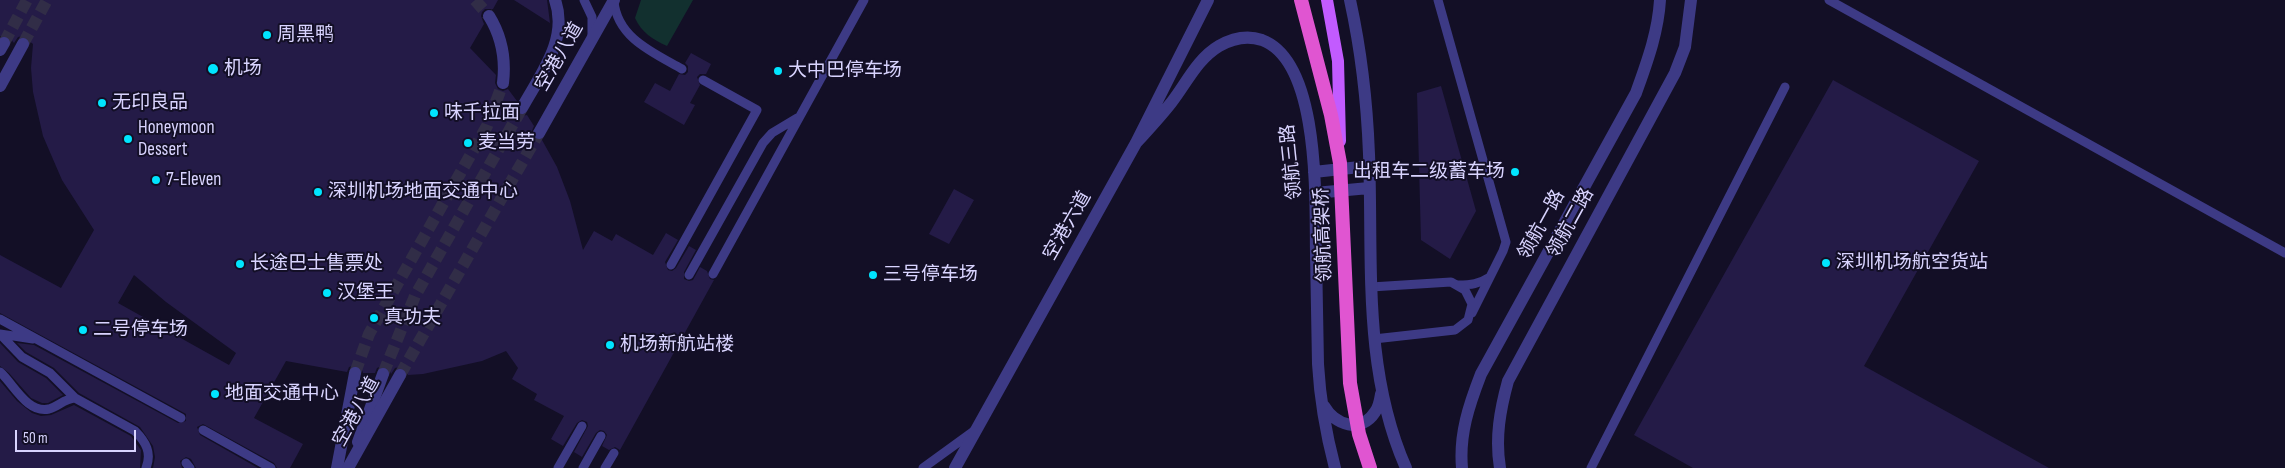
<!DOCTYPE html>
<html>
<head>
<meta charset="utf-8">
<style>
	body { margin:0 }
	#map { position:relative; width:2285px; height:468px; overflow:hidden; background:#130f26; font-family:"Sofia Sans Condensed",sans-serif }
	canvas { display:block }
	.scale { position:absolute; left:15px; top:430px; width:121px; height:22px; box-sizing:border-box; border:2px solid #d9d4ff; border-top:0; padding-left:6px; font-size:15px; line-height:18px; white-space:nowrap; color:#d9d4ff; -webkit-text-stroke:4px #130f26; paint-order:stroke }
</style>
</head>
<body>
<div id="map">
<canvas width="2285" height="468"></canvas>
<div class="scale">50 m</div>
</div>
<script>
const g = document.querySelector('canvas').getContext('2d');
g.lineJoin = 'round';
function fill(path, color) { g.fillStyle = color; g.fill(path, 'evenodd'); }
function trace(path, color, width, dash) { g.strokeStyle = color; g.lineWidth = width; g.lineCap = dash ? 'butt' : 'round'; g.setLineDash(dash || []); g.stroke(path); }
function drawText(font, color, halo, rows, align = 'center') {
  g.font = font + ' "Sofia Sans Condensed","Noto Sans SC",sans-serif'; g.lineWidth = 4; g.setLineDash([]); g.textBaseline = 'middle'; g.strokeStyle = halo; g.fillStyle = color; for (const [text, x, y, turn = 0] of rows) {
    g.save(); g.translate(x, y); g.rotate((+turn || 0) * Math.PI / 180); g.textAlign = isNaN(turn) ? turn : align; if (halo) g.strokeText(text, 0, 0); g.fillText(text, 0, 0); g.restore();
  }
}
const green = new Path2D(`
	M641 0H693L667 46C652 39 642 33 635 18Z`);
const building = new Path2D(`
	M0 0H498L493 9H485L482 12 481 16 484 24 470 48 496 75 495 83 498 89 503 91 508 89 517 101 514 108 515 112 522 116 527 115 534 126 531 133 532 138 535 140H542L557 167 570 201 583 250 594 231 612 241 616 234 653 255 666 233 678 240 665 262 668 270 672 271 676 268 689 246 696 250 684 272V279L689 281 693 280 700 267 707 271 710 279 714 280 620 450 615 447 609 450 602 446 607 435 604 431 600 430 596 433 582 457 574 452 588 426 587 422 582 420 577 423 563 446 551 439 564 416 534 400 537 394 512 379 518 368 506 351 482 361 423 374 408 375 407 370 400 367 395 368 391 374 389 368 382 366 377 368 375 373H363L361 367 356 365 349 367 347 372 286 361 254 418 303 444 290 468H277L274 463 203 424 197 427 200 435 258 468H196L191 459 186 457 180 461 182 468H153L155 457 153 446 140 427 79 393 54 368 26 352 17 343 34 345 178 423 186 421V414L0 313V255L61 288 94 230 62 180 43 136 33 92 31 68 33 44 23 36 18 37 14 43 8 36H0ZM134 275 166 302 236 353 229 365 118 303Z
	M514 0H547L550 23Z
	M691 53 711 64 706 74H700L697 77 700 85 690 103 695 105 684 125 644 102 655 83 670 91 679 74 685 75 688 72V66L685 63Z
	M1833 80 1979 161 1864 366 2049 468H1693L1634 435Z
	M1441 86 1476 211 1450 259 1421 240 1417 93Z
	M954 189 974 200 949 244 929 234Z
	M0 343 18 362 46 378 63 395 48 403H42L31 398 9 373 0 366Z
	M0 381 17 401 32 413 41 416 51 415 74 405 131 436 141 450 140 468H0Z`);
const minorTunnel = new Path2D(`
	M475 0 489 16
	M4 43 27 0
	M23 44 47 0
	M355 373 369 334 487 126 503 83
	M383 374 415 296 522 108`);
const tertiaryTunnel = new Path2D(`
	M400 375 539 133`);
const service = new Path2D(`
	M584 0 592 17V35
	M1438 0 1506 242 1503 251 1472 313
	M1829 0 2285 253
	M614 1C617 38 654 53 682 69
	M671 265 757 110 703 80
	M713 274 864 0
	M689 275 763 143 772 133 797 118
	M1458 285C1471 285 1479 284 1490 277
	M1371 287 1451 282 1465 290 1472 304 1468 320 1455 330 1374 339
	M0 319 181 418
	M0 334 22 357 50 373 75 398
	M0 334 33 339
	M0 372C13 383 27 414 49 409 59 406 64 399 75 398L135 431C146 442 152 453 146 468
	M203 430 271 468
	M186 463 190 468
	M558 468 582 426
	M583 468 601 436
	M605 468 614 453
	M923 468 974 431
	M1591 468 1785 87`);
const minor = new Path2D(`
	M489 16C502 37 506 58 503 83
	M0 50 4 43
	M0 86 23 44
	M522 108C540 75 569 39 555 0
	M358 442 383 374
	M337 468 355 373
	M1462 468C1459 434 1469 405 1481 374L1636 93C1647 62 1658 33 1660 0
	M1500 468C1495 438 1500 410 1508 381L1675 73 1685 47 1691 0`);
const tertiary = new Path2D(`
	M1350 0C1361 50 1367 102 1369 154 1373 260 1362 368 1406 468
	M539 133 614 0
	M1136 143C1148 130 1160 117 1171 103 1186 84 1197 59 1219 46 1233 38 1247 35 1262 40 1321 62 1315 202 1316 254 1317 290 1317 327 1318 364 1320 399 1326 434 1335 468
	M1314 172 1369 166
	M1315 193 1369 188
	M1324 406C1335 425 1361 434 1375 412 1379 407 1380 400 1381 394
	M348 468 400 375
	M955 468 1136 143 1208 0`);
const primary = new Path2D(`
	M1327 0 1338 61 1340 141`);
const trunk = new Path2D(`
	M1301 0 1331 115 1340 163 1350 383 1359 434 1370 468`);
const markers = [
	[267,35,5,"#00e5ff"],
	[213,69,6,"#00e5ff"],
	[778,71,5,"#00e5ff"],
	[102,103,5,"#00e5ff"],
	[434,113,5,"#00e5ff"],
	[128,139,5,"#00e5ff"],
	[468,143,5,"#00e5ff"],
	[1515,172,5,"#00e5ff"],
	[156,180,5,"#00e5ff"],
	[318,192,5,"#00e5ff"],
	[1826,263,5,"#00e5ff"],
	[240,264,5,"#00e5ff"],
	[873,275,5,"#00e5ff"],
	[327,293,5,"#00e5ff"],
	[374,318,5,"#00e5ff"],
	[83,330,5,"#00e5ff"],
	[610,345,5,"#00e5ff"],
	[215,394,5,"#00e5ff"]
];
const poiNames = [
	["周黑鸭",277,35],
	["机场",224,69],
	["大中巴停车场",788,71],
	["无印良品",112,103],
	["味千拉面",444,113],
	["Honeymoon",138,128],
	["Dessert",138,150],
	["麦当劳",478,143],
	["出租车二级蓄车场",1505,172,"right"],
	["7-Eleven",166,180],
	["深圳机场地面交通中心",328,192],
	["深圳机场航空货站",1836,263],
	["长途巴士售票处",250,264],
	["三号停车场",883,275],
	["汉堡王",337,293],
	["真功夫",384,318],
	["二号停车场",93,330],
	["机场新航站楼",620,345],
	["地面交通中心",225,394]
];
const streetNames = [
	["空港八道",560,57,-60],
	["领航三路",1292,162,-96],
	["领航二路",1571,223,-61],
	["领航一路",1542,225,-61],
	["空港六道",1068,226,-60],
	["领航高架桥",1324,235,-92],
	["空港八道",357,412,-61]
];
fill(green, '#12302f');
fill(building, '#241b47');
trace(minorTunnel, '#312d47', 12, [12, 6]);
trace(tertiaryTunnel, '#312d47', 12, [12, 6]);
trace(service, '#3d3a85', 9);
trace(minor, '#3d3a85', 12);
trace(tertiary, '#3d3a85', 12);
trace(primary, '#c25bff', 12);
trace(trunk, '#e055d1', 14);
for (const [x, y, r, color] of markers) { const dot = new Path2D(); dot.arc(x, y, r, 0, 2 * Math.PI); g.fillStyle = color; g.fill(dot); trace(dot, '#130f26', 2); }
drawText('19px', '#d9d4ff', '#130f26', poiNames, 'left');
drawText('19px', '#d9d4ff', '#130f26', streetNames);
</script>
</body>
</html>
